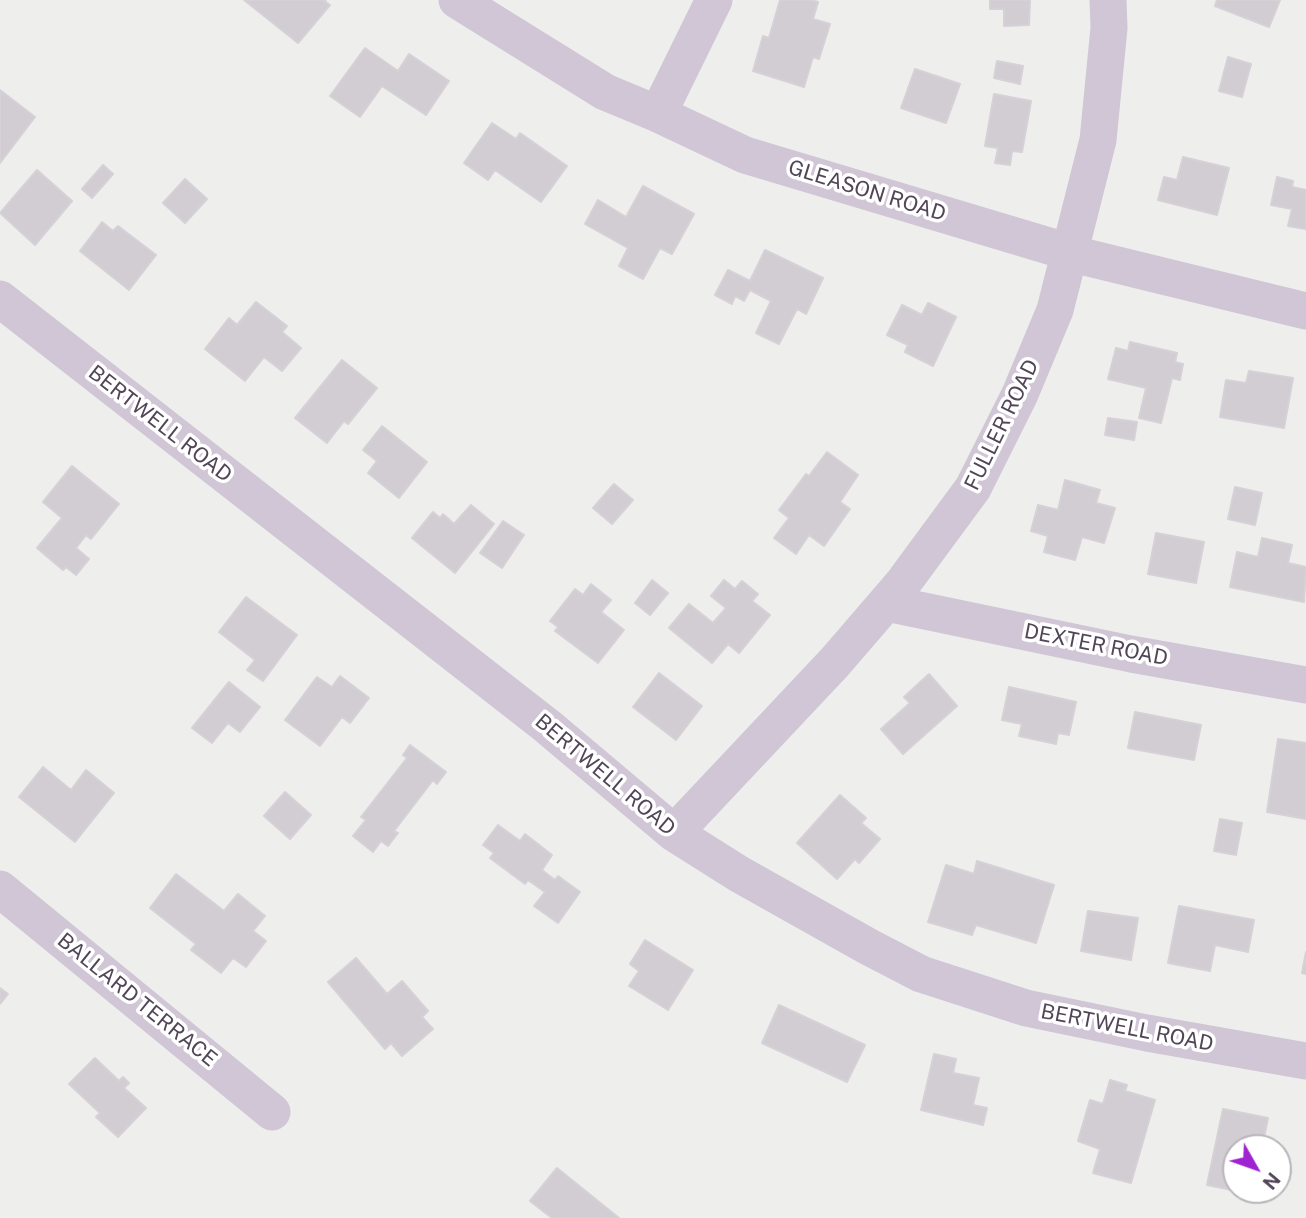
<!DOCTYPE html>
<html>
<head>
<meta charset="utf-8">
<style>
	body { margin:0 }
	#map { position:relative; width:1306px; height:1218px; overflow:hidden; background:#eeefec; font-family:"Public Sans",sans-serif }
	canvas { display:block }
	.north { position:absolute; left:1222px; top:1134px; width:70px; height:70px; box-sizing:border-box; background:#fff; border:2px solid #b9b5bc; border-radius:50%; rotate:130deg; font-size:19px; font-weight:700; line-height:28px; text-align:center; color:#514658 }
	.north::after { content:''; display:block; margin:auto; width:24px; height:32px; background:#9f24d1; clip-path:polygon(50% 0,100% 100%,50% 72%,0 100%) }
</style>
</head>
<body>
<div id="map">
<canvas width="1306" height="1218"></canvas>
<div class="north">N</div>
</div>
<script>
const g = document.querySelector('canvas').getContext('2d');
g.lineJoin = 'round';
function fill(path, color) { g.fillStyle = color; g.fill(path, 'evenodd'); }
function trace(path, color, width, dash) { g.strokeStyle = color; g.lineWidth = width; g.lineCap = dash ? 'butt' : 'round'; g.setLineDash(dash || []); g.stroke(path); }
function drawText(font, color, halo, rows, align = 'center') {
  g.font = font + ' "Public Sans",sans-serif'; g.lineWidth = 7; g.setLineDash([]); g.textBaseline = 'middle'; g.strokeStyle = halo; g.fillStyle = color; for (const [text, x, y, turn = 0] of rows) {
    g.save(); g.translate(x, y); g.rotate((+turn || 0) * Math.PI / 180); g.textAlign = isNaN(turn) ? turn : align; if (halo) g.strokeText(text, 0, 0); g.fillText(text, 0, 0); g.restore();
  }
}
const building = new Path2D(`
	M244 0H326L324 1 330 5 298 43Z
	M780 0H811L818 2 813 19 830 24 819 59 813 57 804 87 753 71 763 36 769 38Z
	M990 0H1030L1029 25 1004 26V9H990Z
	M1217 0H1280L1269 27 1215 6Z
	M365 48 398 71 409 54 449 81 426 115 382 86 360 117 330 96Z
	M1228 57 1251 64 1242 97 1219 91Z
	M997 61 1023 66 1020 84 994 78Z
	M915 69 960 84 946 123 901 108Z
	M0 90 35 117 0 163Z
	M994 94 1031 101 1022 152 1012 151 1010 165 995 163 998 148 985 146Z
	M492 123 516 139 520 133 567 166 541 202 495 170 488 180 464 163Z
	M1183 157 1229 168 1217 215 1158 200 1164 177 1177 180Z
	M103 165 113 174 92 198 82 189Z
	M37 170 72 201 35 245 0 213Z
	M1277 177 1293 181 1292 187 1306 190V229L1288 226 1292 209 1271 205Z
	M185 179 207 199 185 223 163 203Z
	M643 186 694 214 672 254 660 248 643 279 619 266 628 248 585 224 598 200 626 217Z
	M102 222 113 231 118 226 156 255 129 290 80 251Z
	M765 250 823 278 806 314 797 309 779 344 756 333 771 301 750 290 744 301 735 296 732 304 715 295 728 270 750 281Z
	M256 302 287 326 282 332 301 348 282 371 264 357 245 381 205 349 229 318 237 325Z
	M928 303 956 317 933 366 905 352 908 345 887 335 902 305 922 315Z
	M1130 342 1177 353 1175 362 1183 364 1180 380 1172 378 1161 423 1139 418 1146 388 1108 379 1116 348 1128 351Z
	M342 360 377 388 348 424 344 421 327 443 295 418Z
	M1249 371 1293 378 1284 428 1220 417 1226 380 1246 383Z
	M1108 418 1137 422 1134 440 1105 435Z
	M382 426 427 462 399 498 368 473 377 461 363 450Z
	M827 452 858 475 840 502 850 509 824 546 809 535 796 554 774 538 789 518 779 510 806 474 809 476Z
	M72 466 119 504 91 539 86 535 76 548 89 559 76 575 66 567 63 570 37 548 62 518 43 502Z
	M1065 480 1100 490 1096 503 1115 508 1104 543 1082 537 1075 560 1044 552 1048 536 1031 531 1038 505 1058 510Z
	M614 484 633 500 612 524 593 508Z
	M1235 487 1262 493 1255 525 1228 519Z
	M471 505 494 524 455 573 412 538 433 512 440 518 443 514 454 524Z
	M503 521 524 535 502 568 480 553Z
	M1156 533 1204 542 1196 583 1148 574Z
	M1262 538 1292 545 1288 563 1306 567 1304 602 1230 587 1237 552 1258 557Z
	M652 580 668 593 650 615 635 603Z
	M724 580 735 589 742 581 758 594 752 601 770 615 739 653 728 644 712 663 669 628 689 604 713 623 726 608 711 596Z
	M591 584 611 600 601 612 624 630 598 663 555 631 558 627 550 621 575 589 583 595Z
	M246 597 297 635 263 681 247 670 255 660 219 632Z
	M659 673 702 706 676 740 633 707Z
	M929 674 957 706 903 754 881 729 910 703 904 697Z
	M340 676 369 698 350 723 342 717 320 746 285 720 317 677 332 687Z
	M229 682 260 707 240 732 228 723 212 743 192 728Z
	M1009 687 1076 702 1069 735 1058 733 1056 744 1019 736 1022 724 1002 720Z
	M1135 712 1201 725 1194 760 1128 748Z
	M1278 739 1306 743V819L1267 812Z
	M410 745 446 772 437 784 433 780 394 831 398 833 388 846 381 841 373 852 353 836 366 820 361 817 407 758 403 755Z
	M43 767 71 790 86 770 114 793 75 842 19 797Z
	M285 792 311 815 290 839 264 816Z
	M840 795 866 818 861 823 880 839 859 863 855 859 837 879 797 843Z
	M1220 819 1242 823 1236 855 1214 851Z
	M498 825 520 841 525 834 552 855 542 870 555 880 558 876 580 892 558 923 534 906 545 892 528 880 525 884 490 858 494 853 483 845Z
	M977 861 1054 885 1036 943 976 925 972 935 928 922 946 865 974 874Z
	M176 874 224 911 238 894 265 916 253 931 266 941 246 967 233 958 221 973 191 950 196 944 150 908Z
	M1179 906 1254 920 1248 952 1215 945 1210 971 1168 963Z
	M1088 911 1138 918 1131 960 1081 951Z
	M645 940 693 970 668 1010 629 986 639 971 630 964Z
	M1306 952V974L1302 973Z
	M356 958 387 994 402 981 428 1011 422 1017 433 1029 402 1056 391 1043 385 1049 328 982Z
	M0 988 8 994 0 1004Z
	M779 1005 865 1045 847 1082 762 1043Z
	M934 1054 956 1059 953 1073 979 1078 973 1105 987 1108 983 1125 921 1110Z
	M95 1058 119 1081 123 1077 129 1083 124 1088 146 1108 118 1137 96 1117 100 1113 69 1084Z
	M1110 1080 1127 1085 1125 1091 1155 1100 1131 1183 1093 1173 1100 1149 1078 1141 1090 1100 1103 1104Z
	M1223 1109 1268 1118 1262 1148H1236V1190H1253L1252 1194 1207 1185Z
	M557 1168 619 1218H552L530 1201Z`);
const minor = new Path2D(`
	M457 0 605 92 658 114 745 155 1089 258 1306 311
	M658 114 714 0
	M0 299 547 726 674 833 739 874 869 947 921 974 1026 1008 1147 1033 1306 1061
	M886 603 1131 654 1306 685
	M674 833 835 662 903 583 973 488 1020 394 1055 310 1098 140 1109 28 1108 0
	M0 889 272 1112`);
const streetNames = [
	["GLEASON ROAD",867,191,17],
	["BERTWELL ROAD",160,424,38],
	["FULLER ROAD",1002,425,-64],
	["DEXTER ROAD",1096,645,11],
	["BERTWELL ROAD",605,775,40],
	["BALLARD TERRACE",137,1000,39],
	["BERTWELL ROAD",1127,1028,11]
];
fill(building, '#d2ccd3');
trace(building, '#d6d0d7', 2);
trace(minor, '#d0c6d6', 37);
drawText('21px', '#514658', '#fff', streetNames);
</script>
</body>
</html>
